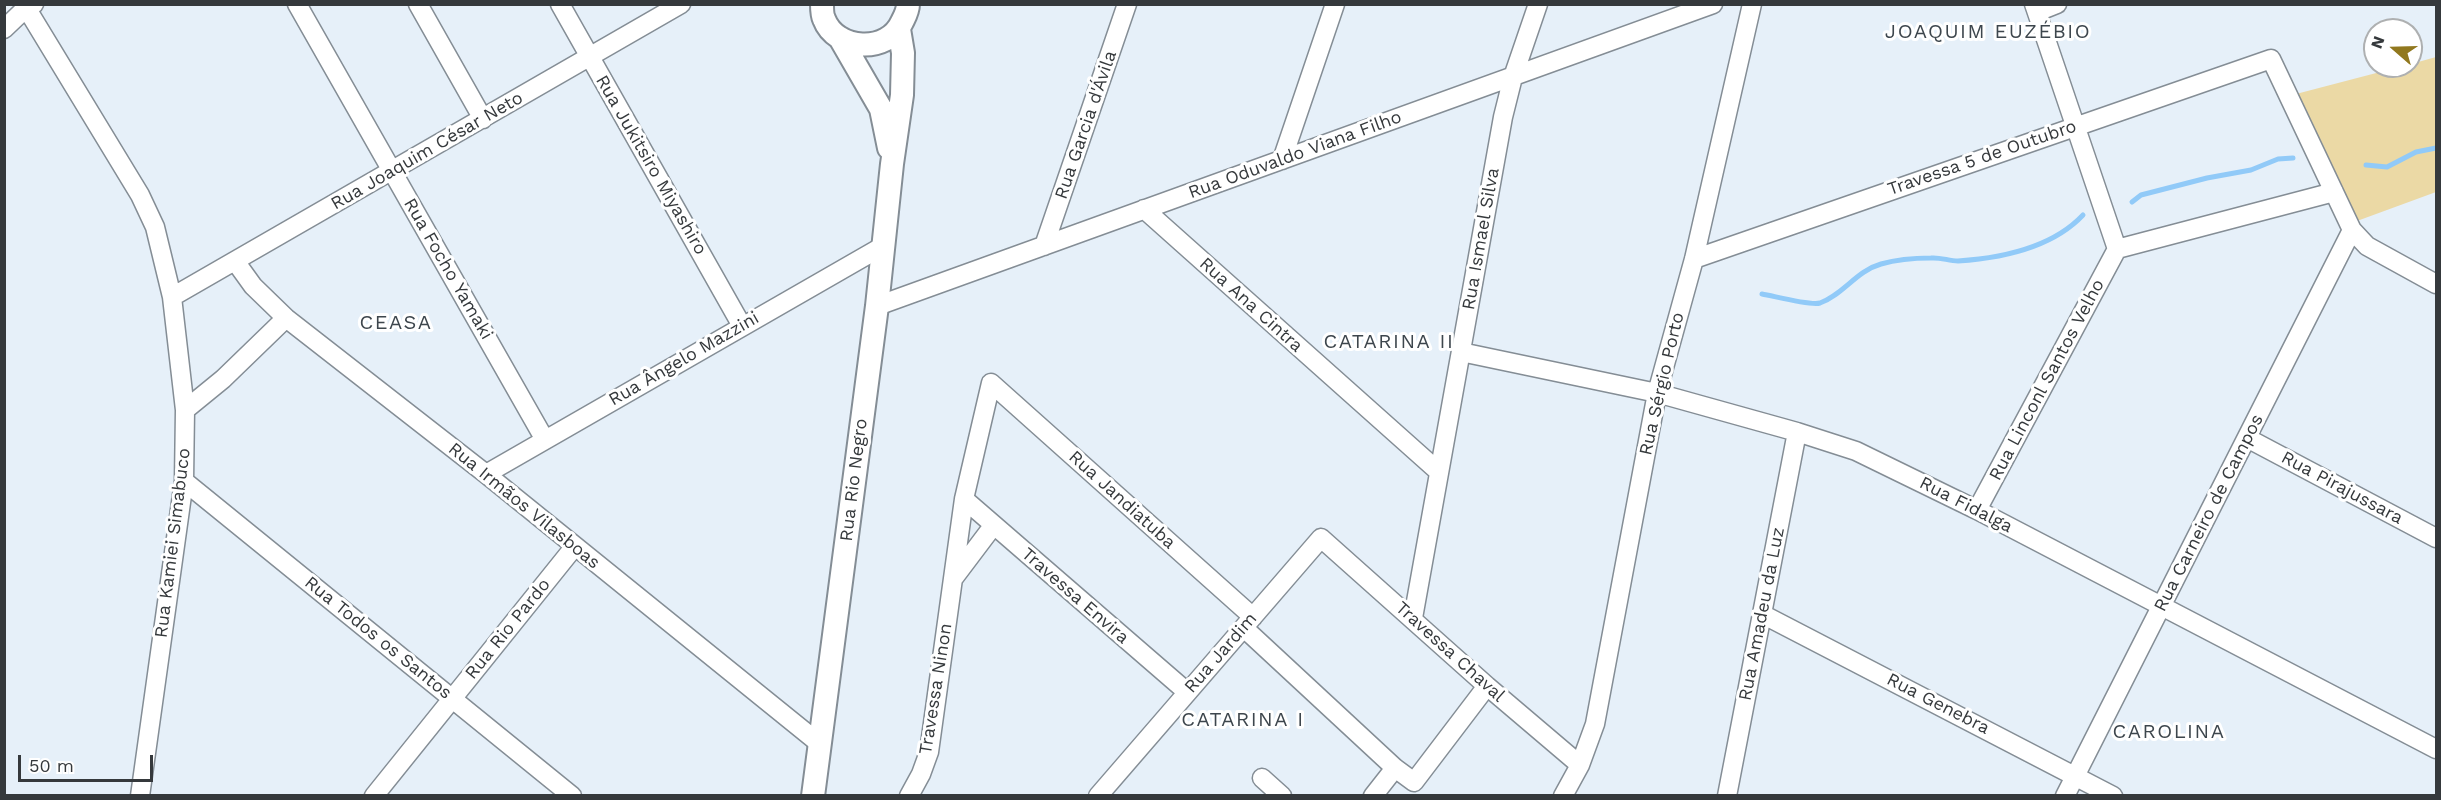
<!DOCTYPE html>
<html>
<head>
<meta charset="utf-8">
<style>
	body { margin:0 }
	#map { position:relative; width:2441px; height:800px; overflow:hidden; background:#e6f0f9; font-family:"Work Sans",sans-serif }
	canvas { display:block }
	.frame { position:absolute; inset:0; border:6px solid #35393c; pointer-events:none }
	.north { position:absolute; left:2363px; top:18px; width:60px; height:60px; box-sizing:border-box; background:#fff; border:2px solid #aeb0b1; border-radius:50%; rotate:290deg; font-size:16px; font-weight:700; line-height:24px; text-align:center; color:#35393c }
	.north::after { content:''; display:block; margin:auto; width:21px; height:27px; background:#91781e; clip-path:polygon(50% 0,100% 100%,50% 72%,0 100%) }
	.scale { position:absolute; left:18px; top:755px; width:135px; height:27px; box-sizing:border-box; border:3px solid #35393c; border-top:0; padding-left:8px; font-size:18px; line-height:21px; white-space:nowrap; color:#35393c; -webkit-text-stroke:4px #fff; paint-order:stroke }
</style>
</head>
<body>
<div id="map">
<canvas width="2441" height="800"></canvas>
<div class="frame"></div>
<div class="north">N</div>
<div class="scale">50 m</div>
</div>
<script>
const g = document.querySelector('canvas').getContext('2d');
g.lineJoin = 'round';
function fill(path, color) { g.fillStyle = color; g.fill(path, 'evenodd'); }
function trace(path, color, width, dash) { g.strokeStyle = color; g.lineWidth = width; g.lineCap = dash ? 'butt' : 'round'; g.setLineDash(dash || []); g.stroke(path); }
function drawText(font, color, halo, rows, align = 'center') {
  g.font = font + ' "Work Sans",sans-serif'; g.lineWidth = 6; g.setLineDash([]); g.textBaseline = 'middle'; g.strokeStyle = halo; g.fillStyle = color; for (const [text, x, y, turn = 0] of rows) {
    g.save(); g.translate(x, y); g.rotate((+turn || 0) * Math.PI / 180); g.textAlign = isNaN(turn) ? turn : align; if (halo) g.strokeText(text, 0, 0); g.fillText(text, 0, 0); g.restore();
  }
}
const green = new Path2D(`
	M2436 57V192L2357 221 2296 94 2403 66H2411V64Z`);
const stream = new Path2D(`
	M2366 165 2387 167 2416 152 2436 148
	M2132 202 2141 195 2207 178 2251 170 2278 159 2293 158
	M1762 294C1774 296 1810 306 1820 303 1844 294 1856 271 1881 264 1895 260 1915 258 1931 258 1940 257 1949 261 1958 261 2003 258 2052 248 2083 215`);
const minor = new Path2D(`
	M24 4 140 195 155 227 172 297 185 410 184 481 140 796
	M297 4 545 440
	M418 4 483 119
	M560 4 742 326
	M2034 4 2117 249
	M2037 12 2057 4
	M4 29 26 8 34 4
	M1282 160 1335 4
	M1144 209 1439 472
	M1044 246 1127 4
	M2117 249 2334 192
	M1694 259 2271 59 2352 230 2367 246 2436 284
	M235 261 253 286 286 318 486 474 820 744
	M172 297 681 4
	M877 306 1713 4
	M1461 352 1657 393 1797 432 1856 451 1977 510 2436 749
	M185 410 223 379 286 318
	M2247 438 2436 538
	M486 474 883 246
	M184 481 572 796
	M964 499 1187 692
	M1977 510 2117 249
	M953 579 993 526
	M1762 614 2113 796
	M1413 618 1503 117 1513 77 1538 4
	M1244 628 1395 768 1414 782 1487 686
	M1262 778 1282 796
	M374 796 575 546
	M909 796 921 774 929 752 964 499 991 383 1253 617
	M1098 796 1321 538 1487 686 1580 765
	M1373 796 1395 768
	M1563 796 1580 765 1595 724 1657 393 1694 259 1752 4
	M1727 796 1797 432
	M2065 796 2352 230`);
const major = new Path2D(`
	M822 4C822 9 822 15 824 19 836 51 888 54 902 22 905 16 908 11 908 4
	M840 38 881 109 889 148
	M813 796 877 306 892 164 902 95 903 53 899 29`);
const streetNames = [
	["Rua Garcia d'Ávila",1086,125,-71],
	["Rua Joaquim César Neto",427,151,-30],
	["Rua Oduvaldo Viana Filho",1295,155,-20],
	["Travessa 5 de Outubro",1982,158,-19],
	["Rua Jukitsiro Miyashiro",651,165,60],
	["Rua Ismael Silva",1481,239,-80],
	["Rua Focho Yamaki",448,269,60],
	["Rua Ana Cintra",1251,305,42],
	["Rua Ângelo Mazzini",684,359,-30],
	["Rua Linconl Santos Velho",2047,380,-62],
	["Rua Sérgio Porto",1662,384,-77],
	["Rua Rio Negro",854,480,-83],
	["Rua Pirajussara",2342,488,28],
	["Rua Jandiatuba",1122,500,42],
	["Rua Fidalga",1966,505,27],
	["Rua Irmãos Vilasboas",524,506,39],
	["Rua Carneiro de Campos",2209,513,-63],
	["Rua Kamiei Simabuco",173,543,-83],
	["Travessa Envira",1075,596,41],
	["Rua Amadeu da Luz",1762,614,-79],
	["Rua Rio Pardo",508,629,-51],
	["Rua Todos os Santos",378,638,39],
	["Travessa Chaval",1450,652,42],
	["Rua Jardim",1221,653,-49],
	["Travessa Ninon",936,689,-81],
	["Rua Genebra",1938,704,27]
];
const neighbourhoodNames = [
	["JOAQUIM EUZÉBIO",1988,32],
	["CEASA",396,323],
	["CATARINA II",1389,342],
	["CATARINA I",1243,720],
	["CAROLINA",2169,732]
];
fill(green, '#ebd9a5');
trace(stream, '#91caf8', 5);
trace(minor, '#848d95', 21);
trace(major, '#848d95', 26);
trace(minor, '#fff', 18);
trace(major, '#fff', 22);
drawText('18px', '#35393c', '#fff', streetNames);
g.letterSpacing = '1.5px';
drawText('20px', '#3d464d', '#fff', neighbourhoodNames);
g.letterSpacing = '0px';
</script>
</body>
</html>
